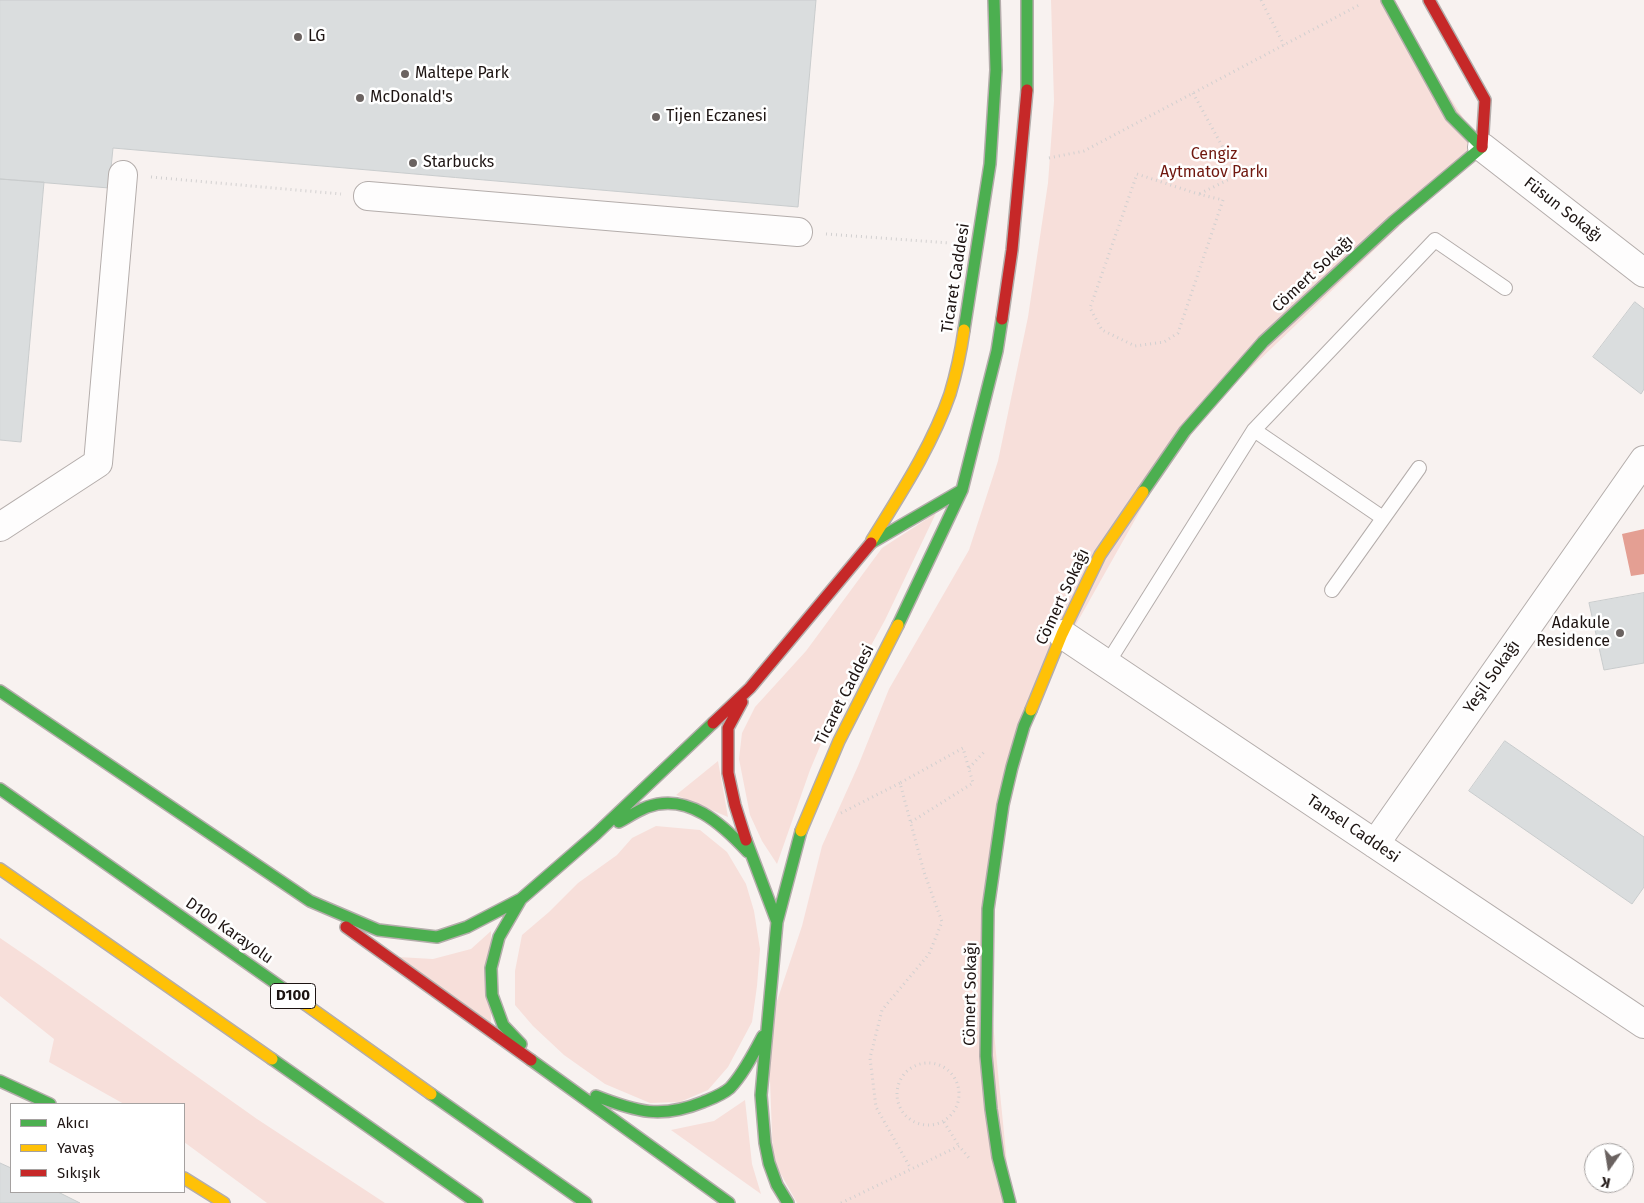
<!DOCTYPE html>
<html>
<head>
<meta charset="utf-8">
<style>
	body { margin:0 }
	#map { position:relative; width:1644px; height:1203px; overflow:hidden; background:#f8f2f0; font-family:"Fira Sans",sans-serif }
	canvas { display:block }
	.legend { position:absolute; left:10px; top:1103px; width:175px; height:90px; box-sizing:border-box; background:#fff; border:1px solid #a5a1a0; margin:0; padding:6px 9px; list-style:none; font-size:15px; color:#1d1412 }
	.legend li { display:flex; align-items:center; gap:10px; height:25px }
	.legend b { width:25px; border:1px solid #a5a1a0 }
	.north { position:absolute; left:1584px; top:1143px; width:50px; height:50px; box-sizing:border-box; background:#fff; border:1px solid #a5a1a0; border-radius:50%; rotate:193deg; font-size:14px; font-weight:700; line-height:20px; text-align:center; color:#1d1412 }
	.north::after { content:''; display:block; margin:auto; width:18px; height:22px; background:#6a6260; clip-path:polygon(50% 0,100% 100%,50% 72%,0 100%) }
</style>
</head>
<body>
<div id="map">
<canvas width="1644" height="1203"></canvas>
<ul class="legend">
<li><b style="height:6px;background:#4caf50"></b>Akıcı</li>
<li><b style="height:6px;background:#ffc107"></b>Yavaş</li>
<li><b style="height:6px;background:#c62828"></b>Sıkışık</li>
</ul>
<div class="north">K</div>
</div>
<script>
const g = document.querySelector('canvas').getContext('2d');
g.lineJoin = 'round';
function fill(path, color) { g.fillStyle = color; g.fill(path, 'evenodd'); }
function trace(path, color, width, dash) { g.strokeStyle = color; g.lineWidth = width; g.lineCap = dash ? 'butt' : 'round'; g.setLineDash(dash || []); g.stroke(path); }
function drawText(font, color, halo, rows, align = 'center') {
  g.font = font + ' "Fira Sans",sans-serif'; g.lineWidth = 5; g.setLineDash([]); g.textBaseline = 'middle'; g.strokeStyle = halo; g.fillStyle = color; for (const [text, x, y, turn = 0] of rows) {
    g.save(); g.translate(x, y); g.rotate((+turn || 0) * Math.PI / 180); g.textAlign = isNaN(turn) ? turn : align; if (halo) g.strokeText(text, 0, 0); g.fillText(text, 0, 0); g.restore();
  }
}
const green = new Path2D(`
	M1051 0H1387L1482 147 1185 431 1021 722 987 963 1011 1203H797L773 1160 768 1028 802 926 822 846 858 766 889 689 969 550 998 461 1028 317 1048 183 1054 101Z
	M936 513 885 620 834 713 810 770 777 864 762 841 750 815 739 759 742 733 755 707 806 651 882 548Z
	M718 761 728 817 676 795Z
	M656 826 700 830 727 852 746 884 754 911 760 949 757 986 752 1022 728 1067 708 1090 680 1102 650 1103 605 1084 564 1055 533 1026 515 1005V971L522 935 549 912 578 883 617 855 632 838Z
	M491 931V1023L398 957 433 959 471 949Z
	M0 938 38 964 257 1119 385 1203H267L184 1142V1104H124L49 1062 54 1039 0 996Z
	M745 1100 752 1164 761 1194 671 1130 714 1121Z`);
const water = new Path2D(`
	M1644 529V574L1631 576 1622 534Z`);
const building = new Path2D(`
	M0 0H816L798 207 113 148 109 188 0 179Z
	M0 179 44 182 21 442 0 440Z
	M1635 302 1644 309V389L1641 394 1593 357Z
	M1644 593V663L1604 670 1589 603Z
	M1505 741 1644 837V887L1632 904 1469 791Z
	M0 1163 11 1168V1192H58L80 1203H0Z`);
const path = new Path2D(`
	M1261 0 1284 45
	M1193 93 1238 175 1199 194
	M1049 158 1084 151 1361 4
	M1137 174 1198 194 1223 200 1178 333 1164 342 1135 346 1102 330 1090 308Z
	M151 177 341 194
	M826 234 950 243
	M969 768 986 750
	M841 813 900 783
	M911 822 973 783 963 748 900 783 924 872 942 922 929 954 882 1010 870 1058 876 1107 911 1169
	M897 1094a31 31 0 1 1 62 0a31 31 0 1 1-62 0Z
	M944 1122 959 1146
	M841 1203 959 1146 969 1158`);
const lane = new Path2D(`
	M1254 430 1383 518
	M1332 590 1419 468
	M1107 664 1254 430 1435 240 1505 288`);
const street = new Path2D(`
	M1482 147 1644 273
	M368 196 798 232
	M0 527 98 463 123 175
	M1062 634 1644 1024
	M1375 844 1644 460`);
const fast = new Path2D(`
	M1387 0 1451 116 1482 147
	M1027 90V0
	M964 330 990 164 996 70 994 0
	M1143 492 1185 431 1263 342 1394 221 1482 147
	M871 543 962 490
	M898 625 962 490 997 351 1002 319
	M0 691 310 901
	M0 789 305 1004
	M619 822C628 817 637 811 647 807 688 792 722 824 748 852
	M746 840 777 922
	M521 899 499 937 491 968 492 995 503 1025 521 1044
	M310 901 378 930 437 937 467 927 521 899 596 834 713 723
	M272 1059 477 1203
	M531 1060 729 1203
	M0 1081 50 1104
	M431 1094 586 1203
	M596 1096C637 1112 661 1119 703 1102 713 1098 722 1095 730 1088 744 1073 753 1054 763 1036
	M788 1203 777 1185 769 1163 765 1143 761 1095 777 922 801 831
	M1010 1203 998 1157 991 1109 986 1056 988 909 1003 805 1012 767 1024 726 1031 710`);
const slow = new Path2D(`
	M872 540C901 493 932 446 950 394 956 374 961 351 964 330
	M1031 710 1062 634 1100 555 1143 492
	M801 831 839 741 898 625
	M0 869 272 1059
	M305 1004 431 1094
	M184 1178 224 1203`);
const jam = new Path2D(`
	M1429 0 1485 100 1482 147
	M1002 319 1012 250 1027 90
	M742 702 728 728V773L735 805 746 840
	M713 723 750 688 871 543
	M346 927 531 1060`);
const markers = [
	[298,37,5,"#6a6260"],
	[405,74,5,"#6a6260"],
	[360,98,5,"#6a6260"],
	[656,117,5,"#6a6260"],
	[413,163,5,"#6a6260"],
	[1620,633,5,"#6a6260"]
];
const shields = [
	[293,996,45]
];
const shieldNames = [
	["D100",293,996]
];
const poiNames = [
	["LG",308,37],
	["Maltepe Park",415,74],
	["McDonald's",370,98],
	["Tijen Eczanesi",666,117],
	["Starbucks",423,163],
	["Adakule",1610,624,"right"],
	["Residence",1610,642,"right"]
];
const parkNames = [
	["Cengiz",1214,155],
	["Aytmatov Parkı",1214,173]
];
const streetNames = [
	["Füsun Sokağı",1563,210,38],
	["Cömert Sokağı",1313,274,-43],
	["Ticaret Caddesi",956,278,-81],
	["Cömert Sokağı",1063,597,-65],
	["Yeşil Sokağı",1492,677,-55],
	["Ticaret Caddesi",845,695,-63],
	["Tansel Caddesi",1353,829,34],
	["D100 Karayolu",229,931,35],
	["Cömert Sokağı",971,994,-89]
];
fill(green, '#f7dfda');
fill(water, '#e49f93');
fill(building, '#daddde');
trace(building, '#c9cccd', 1);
trace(lane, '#b4adab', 16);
trace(street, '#b4adab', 30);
trace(fast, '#b4adab', 14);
trace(slow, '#b4adab', 14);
trace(jam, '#b4adab', 14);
trace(path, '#d2d0d0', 3, [1, 4]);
trace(lane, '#fefdfd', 14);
trace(street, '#fefdfd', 28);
trace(fast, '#4caf50', 11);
trace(slow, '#ffc107', 11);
trace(jam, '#c62828', 11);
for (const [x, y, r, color] of markers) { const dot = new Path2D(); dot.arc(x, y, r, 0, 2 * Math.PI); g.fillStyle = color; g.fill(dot); trace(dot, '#fff', 2); }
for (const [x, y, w] of shields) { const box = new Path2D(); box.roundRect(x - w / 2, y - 12.5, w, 25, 4); g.fillStyle = '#fff'; g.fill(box); trace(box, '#1d1412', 1); }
drawText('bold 15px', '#1d1412', null, shieldNames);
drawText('16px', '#1d1412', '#fff', poiNames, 'left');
drawText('16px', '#70180f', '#fff', parkNames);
drawText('16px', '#1d1412', '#fff', streetNames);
</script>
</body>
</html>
